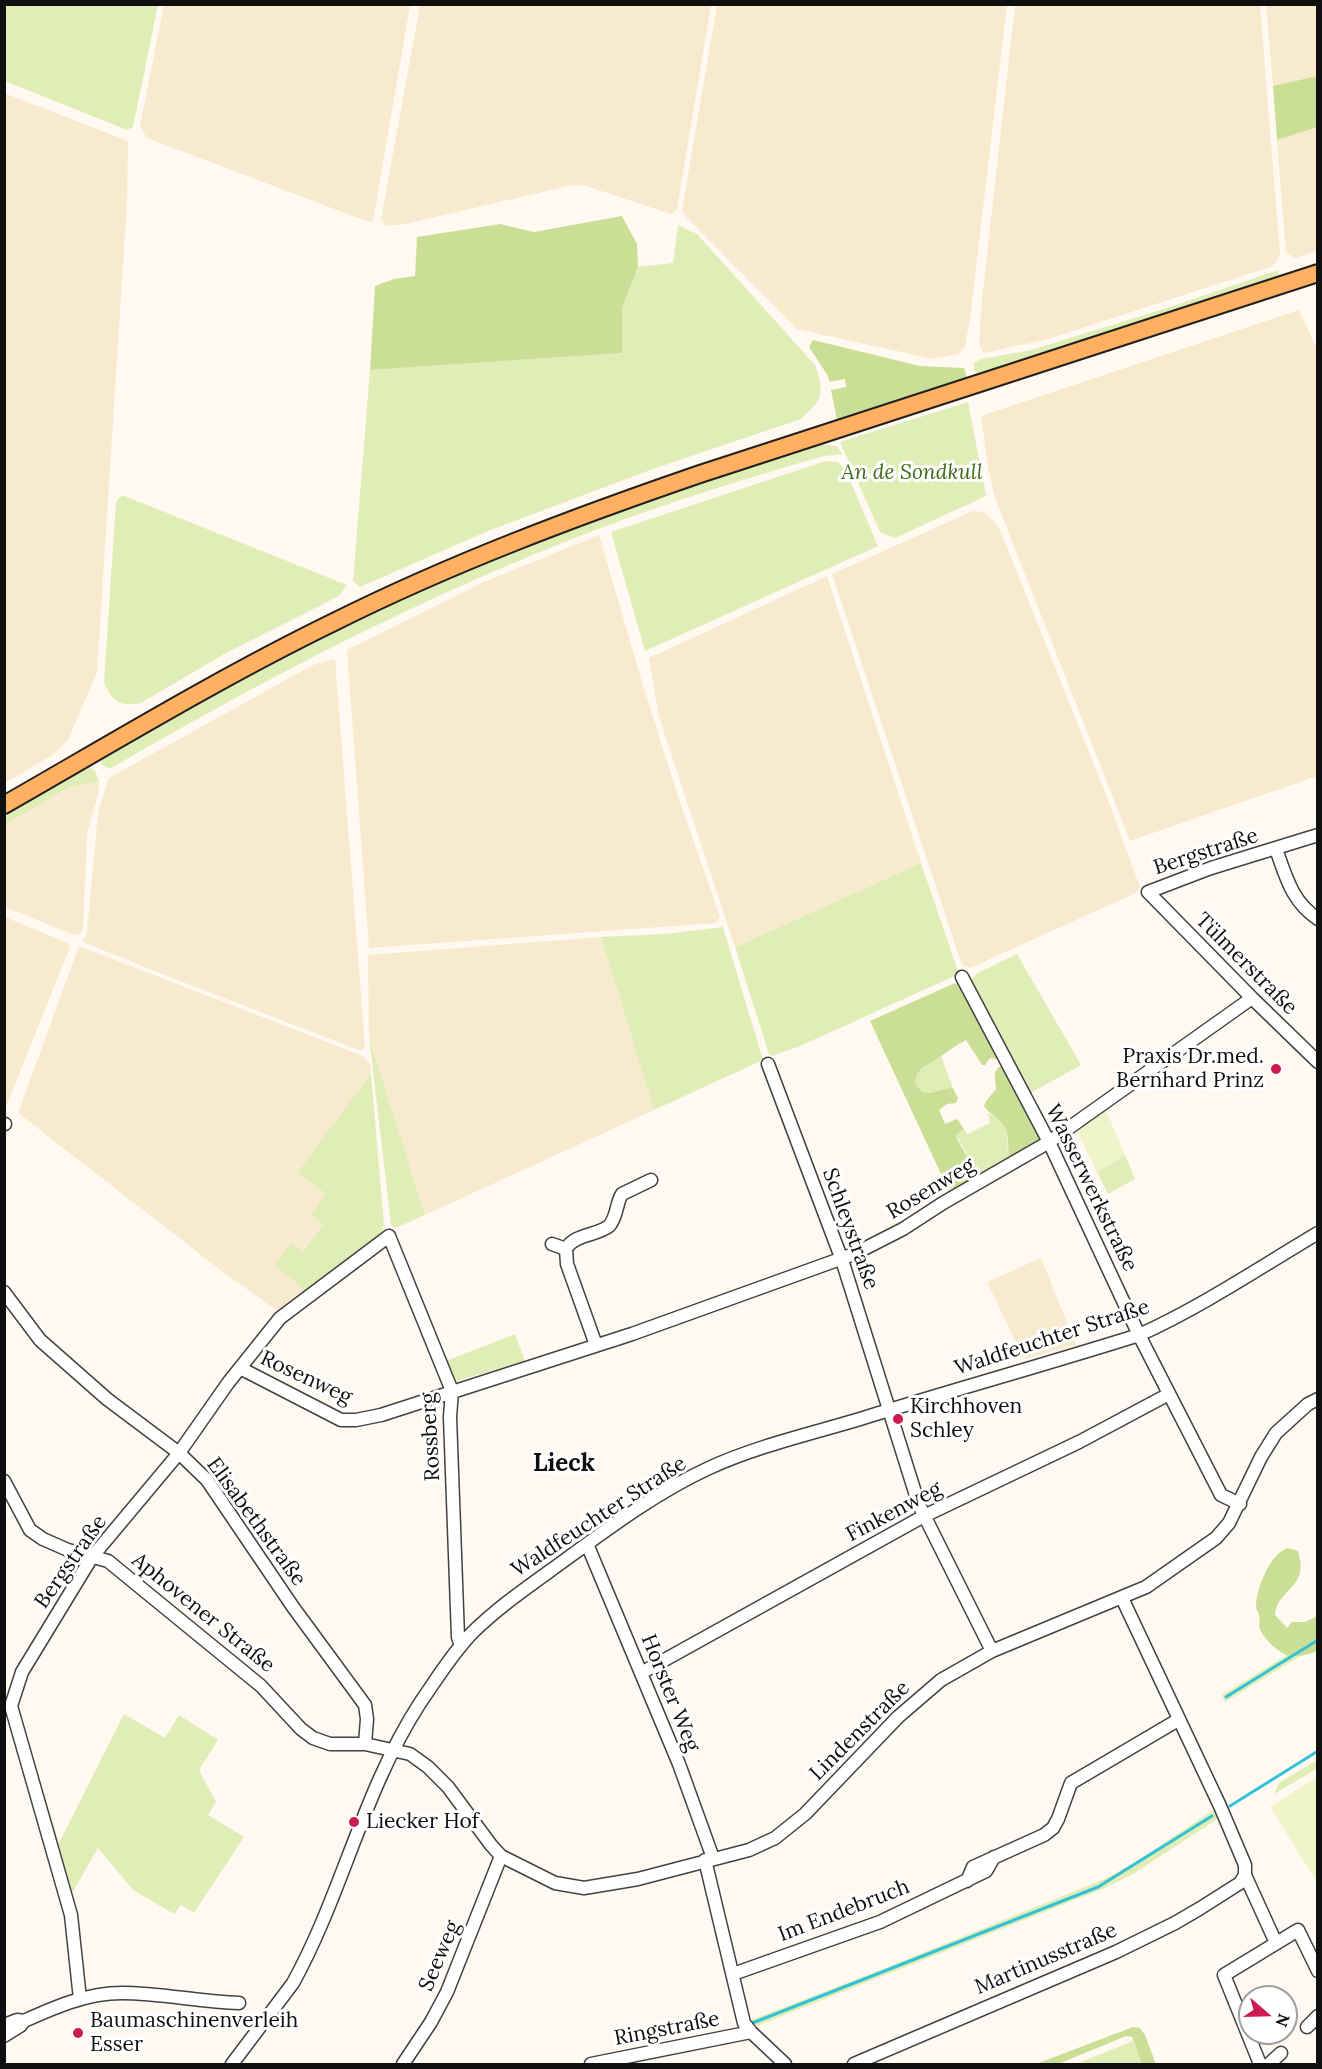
<!DOCTYPE html>
<html>
<head>
<meta charset="utf-8">
<style>
	body { margin:0 }
	#map { position:relative; width:1322px; height:2069px; overflow:hidden; background:#fff9f1; font-family:Lora,serif }
	canvas { display:block }
	.frame { position:absolute; inset:0; border:6px solid #0f0f0f; pointer-events:none }
	.north { position:absolute; left:1238px; top:1985px; width:60px; height:60px; box-sizing:border-box; background:#fff; border:2px solid #9f9f9f; border-radius:50%; rotate:110deg; font-size:16px; font-weight:700; line-height:24px; text-align:center; color:#0f0f0f }
	.north::after { content:''; display:block; margin:auto; width:21px; height:27px; background:#cb1c52; clip-path:polygon(50% 0,100% 100%,50% 72%,0 100%) }
</style>
</head>
<body>
<div id="map">
<canvas width="1322" height="2069"></canvas>
<div class="frame"></div>
<div class="north">N</div>
</div>
<script>
const g = document.querySelector('canvas').getContext('2d');
g.lineJoin = 'round';
function fill(path, color) { g.fillStyle = color; g.fill(path, 'evenodd'); }
function trace(path, color, width, dash) { g.strokeStyle = color; g.lineWidth = width; g.lineCap = dash ? 'butt' : 'round'; g.setLineDash(dash || []); g.stroke(path); }
function drawText(font, color, halo, rows, align = 'center') {
  g.font = font + ' Lora,serif'; g.lineWidth = 6; g.setLineDash([]); g.textBaseline = 'middle'; g.strokeStyle = halo; g.fillStyle = color; for (const [text, x, y, turn = 0] of rows) {
    g.save(); g.translate(x, y); g.rotate((+turn || 0) * Math.PI / 180); g.textAlign = isNaN(turn) ? turn : align; if (halo) g.strokeText(text, 0, 0); g.fillText(text, 0, 0); g.restore();
  }
}
const farmland = new Path2D(`
	M164 5H410L373 222 366 221 147 138 140 126Z
	M420 5H711L677 209 671 214 586 186 573 185 405 224 386 226 381 219Z
	M717 5H1007L970 319 965 346 959 354 933 359 797 329 687 218 682 210Z
	M1015 5H1260L1280 255 1273 266 1045 340 983 353 979 342 982 299Z
	M1266 5H1317V76L1273 86Z
	M4 93 128 141 127 202 97 672 68 740 54 754 5 783Z
	M1317 127V251L1295 258 1286 253 1277 140Z
	M1299 310 1318 351 1317 776 1130 841 995 498 988 467 981 416Z
	M973 511 984 512 993 520 1001 532 1105 792 1140 887 1136 893 970 968 962 965 832 574Z
	M599 535 642 682 678 796 720 917 716 923 369 948 347 650 484 582Z
	M827 576 921 863 735 947 659 717 649 658Z
	M335 659 365 1046 361 1051 157 972 83 942 87 932 98 812 109 778 313 665Z
	M99 781V791L87 834 83 929 79 935 69 933 5 907V825L68 788Z
	M5 917 67 943 70 947 6 1107H4Z
	M601 937 654 1110 425 1215 369 1037 368 955Z
	M79 946 363 1056 370 1063 371 1073 297 1173 326 1194 311 1215 323 1224 302 1251 308 1293 279 1312 223 1272 18 1113Z
	M1041 1258 1076 1345 1024 1359 987 1282Z`);
const green = new Path2D(`
	M4 5H158L133 127 127 130 5 81Z
	M678 225 697 234 815 365C825 392 823 400 801 419L653 469 488 531 360 587 353 581 370 370 622 353V308L638 267 673 263Z
	M1278 270 1279 278 984 376 974 371V363L981 359 1031 350 1170 307Z
	M968 402 986 496 895 538 880 532 840 442Z
	M818 444 837 446 842 454 824 456C747 478 670 502 595 530 426 595 265 678 110 769L101 764V759L107 754 268 664 343 626 463 572 537 540 706 480Z
	M826 461 838 462 846 471 878 546 645 651 611 532Z
	M122 495 347 585 339 596 224 654 141 703C119 706 113 703 104 683L116 501Z
	M89 765 96 773 99 781 68 788 5 825V812Z
	M921 863 959 974 800 1046 772 1056 769 1054 735 947Z
	M723 927 763 1060 654 1110 601 937 664 934Z
	M1017 954 1081 1065 1029 1094 971 985V980L976 974Z
	M369 1037 425 1215 395 1228 391 1224Z
	M941 1056 953 1088C936 1087 927 1103 915 1083 917 1067 929 1063 941 1056Z
	M371 1073 384 1225 382 1233 308 1293 275 1265 291 1243 303 1251 323 1224 311 1215 326 1194 297 1173Z
	M988 1113 1001 1121 1006 1127 1009 1163 949 1197 941 1174 949 1180 967 1154 956 1135 964 1129 967 1134 990 1123Z
	M1125 1155 1135 1179 1108 1194 1097 1172Z
	M515 1334 525 1361 456 1381 453 1378 446 1361Z
	M1287 1655 1292 1657 1302 1655 1225 1702 1222 1695Z
	M124 1714 165 1738 179 1715 218 1740 199 1770 216 1802 208 1815 244 1837 194 1913 181 1905 174 1914 133 1890 98 1848 71 1895 41 1800 31 1751 59 1843Z
	M1317 1760V1769L1274 1794 1279 1783Z
	M1215 1809 1219 1818 1133 1874 1105 1888 754 2027 751 2020 873 1973 1107 1878 1132 1864Z
	M1133 2041 1142 2064H1076Z`);
const forest = new Path2D(`
	M1317 76V127L1277 140 1273 86Z
	M622 216 637 244 638 267 622 308V353L370 370 375 286 394 279 415 276 417 237 500 224 534 232Z
	M813 340 920 366 964 368 967 377 837 420 831 390 846 387 845 379 829 382 828 376 809 347Z
	M955 983 960 985 997 1053 998 1059 990 1058 985 1065H982L966 1040C956 1045 950 1050 941 1056 929 1065 917 1066 915 1083 927 1103 936 1087 953 1088L958 1098 956 1103 947 1104 939 1110 945 1124 957 1119 964 1129 956 1135 957 1139 972 1165 975 1175 969 1181 954 1189 949 1180 941 1174 870 1021Z
	M1003 1065 1041 1139 1009 1163C1008 1152 1010 1131 1002 1123 997 1117 989 1114 984 1106L986 1101 996 1089C996 1079 991 1070 1003 1065Z
	M1288 1548 1298 1551C1310 1589 1278 1587 1275 1615L1287 1628 1292 1622H1305L1318 1616 1317 1651C1311 1654 1298 1657 1291 1656 1280 1655 1263 1638 1260 1629 1258 1624 1261 1620 1259 1616 1258 1609 1257 1613 1256 1607 1256 1589 1270 1553 1288 1548Z
	M1133 2027 1140 2028 1145 2035 1156 2064H1142L1132 2037 1126 2036 1058 2064H1036Z`);
const pitch = new Path2D(`
	M1106 1110 1125 1155 1097 1172 1076 1129Z
	M1317 1777V1882L1270 1807Z`);
const stream = new Path2D(`
	M1226 1697 1318 1640
	M1230 1806 1318 1751
	M750 2024 1098 1887 1212 1816
	M4 2063 5 2064`);
const minor = new Path2D(`
	M1318 835 1211 868 1148 892 1252 998 1318 1062
	M1276 849C1286 877 1292 902 1318 919
	M962 977 1049 1142 1139 1335 1221 1495 1240 1504
	M768 1064 842 1260 919 1505 992 1651
	M4 1124H5
	M552 1244 566 1249
	M4 1292 40 1340 107 1399 179 1453 207 1480 293 1607 365 1705 367 1719 365 1744
	M596 1345 567 1264 566 1249C574 1234 596 1236 609 1226 617 1218 616 1203 622 1194L651 1180
	M240 1368 341 1420H356L381 1415 632 1334 854 1254 903 1229 943 1203 1049 1142 1252 998
	M4 1481 30 1530 43 1539 68 1550 108 1561 261 1686 301 1729 313 1738 330 1744H365L410 1754 428 1767 448 1787 491 1845 501 1856 555 1883 584 1888 638 1879 749 1850 775 1838 805 1814 898 1717 941 1680 992 1651 1146 1587 1216 1538 1229 1523 1261 1457 1276 1433 1308 1404 1318 1399
	M587 1544 679 1764 713 1858
	M1122 1598 1220 1806 1245 1865V1875L1276 1943
	M641 1673 924 1516 1079 1442 1169 1394
	M705 1860 744 2023 751 2032 785 2064
	M967 1881 973 1867 1044 1835 1053 1828 1058 1819 1071 1783 1178 1720
	M733 1974 880 1922 986 1871 994 1857
	M80 1999 71 1915 11 1706 22 1672 92 1557 179 1453 228 1383 280 1318 389 1236 452 1391 450 1417 458 1637 461 1646
	M4 2025 17 2020 24 2021C55 2007 87 1993 122 1993 161 1993 200 2002 239 2003
	M1307 2027 1318 2016
	M4 2036 20 2026 24 2021
	M232 2064 293 1983C343 1892 363 1791 420 1703 436 1680 451 1655 471 1634 499 1606 532 1584 565 1560 610 1527 657 1492 709 1468 757 1446 810 1434 860 1419 953 1390 1047 1364 1139 1335 1201 1307 1259 1268 1318 1233
	M403 2064 431 2022 447 1992 501 1856
	M591 2064 751 2032
	M854 2064 1116 1952 1175 1923 1199 1909 1240 1883 1245 1875
	M1260 2064 1224 1975 1298 1930 1318 1971
	M1269 2064 1281 2053`);
const major = new Path2D(`
	M4 805C114 742 221 677 334 622 452 563 575 517 700 474L1318 273`);
const markers = [
	[1276,1069,6,"#cb1c52"],
	[898,1419,6,"#cb1c52"],
	[354,1822,6,"#cb1c52"],
	[78,2033,6,"#cb1c52"]
];
const parkNames = [
	["An de Sondkull",912,473]
];
const streetNames = [
	["Bergstraße",1206,852,-18],
	["Tülmerstraße",1246,964,45],
	["Wasserwerkstraße",1091,1188,64],
	["Rosenweg",931,1189,-31],
	["Schleystraße",850,1229,70],
	["Waldfeuchter Straße",1052,1338,-18],
	["Rosenweg",306,1378,25],
	["Rossberg",431,1437,-93],
	["Finkenweg",894,1512,-28],
	["Waldfeuchter Straße",599,1517,-33],
	["Elisabethstraße",256,1522,54],
	["Bergstraße",71,1562,-55],
	["Aphovener Straße",203,1613,39],
	["Horster Weg",670,1693,68],
	["Lindenstraße",860,1731,-45],
	["Im Endebruch",844,1911,-21],
	["Seeweg",440,1956,-67],
	["Martinusstraße",1046,1959,-23],
	["Ringstraße",667,2029,-11]
];
const poiNames = [
	["Praxis Dr.med.",1264,1057,"right"],
	["Bernhard Prinz",1264,1081,"right"],
	["Kirchhoven",910,1407],
	["Schley",910,1431],
	["Liecker Hof",366,1822],
	["Baumaschinenverleih",90,2021],
	["Esser",90,2045]
];
const quarterNames = [
	["Lieck",564,1464]
];
fill(farmland, '#f8eacf');
fill(green, '#e1edb7');
fill(forest, '#cadf95');
fill(pitch, '#f0f4ca');
trace(stream, '#33c1d7', 3);
trace(minor, '#424242', 15);
trace(major, '#202020', 20);
trace(minor, '#fff', 12);
trace(major, '#ffb061', 16);
for (const [x, y, r, color] of markers) { const dot = new Path2D(); dot.arc(x, y, r, 0, 2 * Math.PI); g.fillStyle = color; g.fill(dot); trace(dot, '#fff', 2); }
drawText('italic 21px', '#416d1a', '#fff', parkNames);
drawText('21px', '#0f0f0f', '#fff', streetNames);
drawText('21px', '#0f0f0f', '#fff', poiNames, 'left');
drawText('bold 24px', '#0f0f0f', '#fff', quarterNames);
</script>
</body>
</html>
